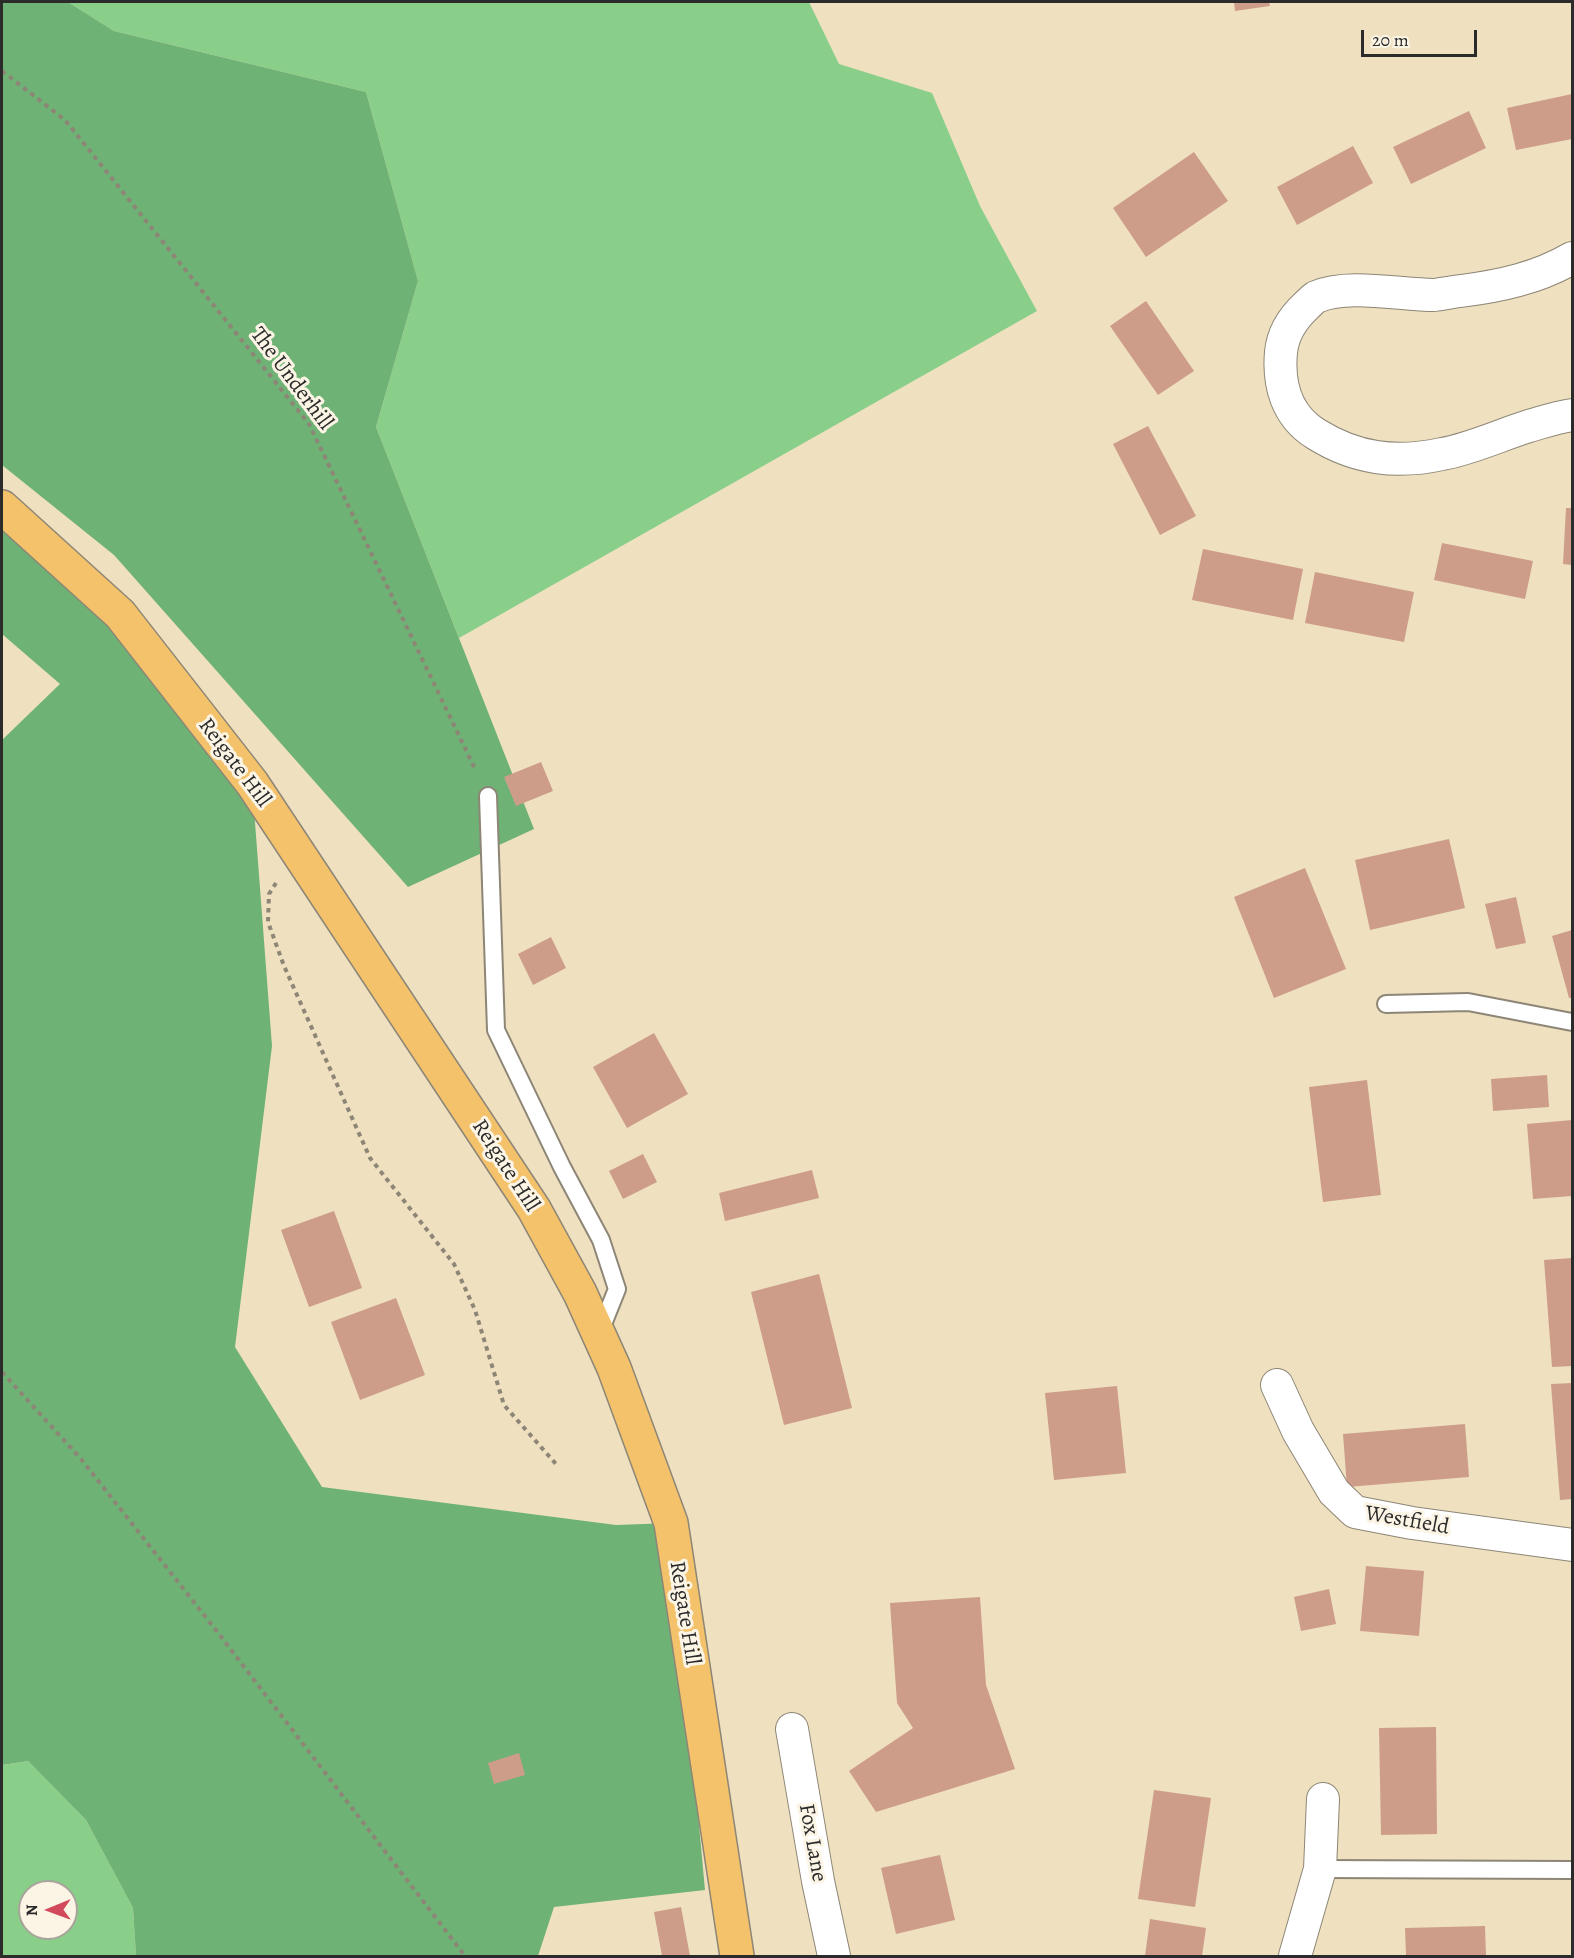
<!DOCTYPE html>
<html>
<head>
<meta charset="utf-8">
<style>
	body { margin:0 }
	#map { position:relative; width:1574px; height:1958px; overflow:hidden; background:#efe0c0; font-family:Alegreya,serif }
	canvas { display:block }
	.frame { position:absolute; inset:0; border:3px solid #2b2b2b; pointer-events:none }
	.north { position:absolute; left:18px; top:1880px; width:60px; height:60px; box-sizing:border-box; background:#fcf5e5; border:2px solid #a8a49b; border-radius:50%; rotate:269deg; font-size:16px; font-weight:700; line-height:24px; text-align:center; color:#2b2b2b }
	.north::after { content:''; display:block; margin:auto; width:21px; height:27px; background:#d1495b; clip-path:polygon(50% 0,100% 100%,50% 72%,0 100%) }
	.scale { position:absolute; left:1361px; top:30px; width:116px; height:27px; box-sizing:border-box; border:3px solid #2b2b2b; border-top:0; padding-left:8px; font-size:18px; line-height:21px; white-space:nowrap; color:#2b2b2b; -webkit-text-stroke:4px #fcf5e5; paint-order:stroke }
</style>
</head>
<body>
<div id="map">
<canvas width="1574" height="1958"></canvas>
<div class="frame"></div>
<div class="north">N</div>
<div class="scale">20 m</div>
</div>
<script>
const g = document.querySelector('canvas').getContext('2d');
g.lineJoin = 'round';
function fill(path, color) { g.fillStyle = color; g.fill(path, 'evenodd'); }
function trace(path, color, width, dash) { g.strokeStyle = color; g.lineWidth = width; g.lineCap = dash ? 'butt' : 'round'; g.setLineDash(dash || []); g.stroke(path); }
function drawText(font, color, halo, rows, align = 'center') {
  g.font = font + ' Alegreya,serif'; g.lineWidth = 6; g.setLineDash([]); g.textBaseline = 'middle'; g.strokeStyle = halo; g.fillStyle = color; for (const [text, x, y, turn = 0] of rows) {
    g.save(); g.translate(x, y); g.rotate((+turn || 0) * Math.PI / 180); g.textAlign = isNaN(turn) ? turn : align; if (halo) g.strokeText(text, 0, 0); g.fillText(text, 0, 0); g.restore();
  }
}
const green = new Path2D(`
	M68 2H809L839 64 932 93 980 206 1037 311 459 638 376 427 418 281 366 92 114 31Z
	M28 1761 86 1820 133 1908 136 1956H2V1765ZM30 1892H66V1928H30Z`);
const forest = new Path2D(`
	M2 2H68L114 31 366 92 418 281 376 427 534 829 408 887 114 555 2 465Z
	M2 507 252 783 272 1046 235 1347 322 1487 616 1525 671 1523 705 1890 554 1907 538 1956H136L133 1908 86 1820 28 1761 2 1765V740L60 684 2 634Z`);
const building = new Path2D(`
	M1234 2H1269L1270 6 1235 11Z
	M1572 94V139L1516 150 1507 108Z
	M1469 111 1486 148 1411 184 1393 147Z
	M1353 146 1373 183 1297 225 1277 187Z
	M1194 152 1228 201 1146 257 1113 208Z
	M1146 301 1194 371 1158 395 1110 326Z
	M1148 426 1196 516 1160 535 1113 444Z
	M1566 508H1572V565L1563 564Z
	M1442 543 1533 561 1525 599 1434 580Z
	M1203 549 1303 569 1293 620 1192 600Z
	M1315 572 1414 592 1404 642 1305 623Z
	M541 762 553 791 516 806 504 777Z
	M1449 839 1465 908 1370 930 1355 860Z
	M1305 868 1346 969 1274 998 1234 897Z
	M1516 897 1526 943 1496 949 1485 904Z
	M1572 930V998H1569L1552 936Z
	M551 937 566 968 533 985 518 954Z
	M654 1033 688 1094 627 1128 593 1067Z
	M1547 1075 1549 1107 1493 1111 1491 1079Z
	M1367 1080 1381 1195 1323 1202 1309 1087Z
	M1572 1120V1196L1533 1199 1527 1124Z
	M643 1154 657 1182 623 1199 609 1171Z
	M812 1170 819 1198 725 1221 719 1193Z
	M334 1211 362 1288 309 1307 281 1230Z
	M1572 1258V1366L1552 1367 1544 1260Z
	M819 1274 852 1408 784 1425 751 1292Z
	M396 1298 425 1375 360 1400 331 1322Z
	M1572 1383V1499L1560 1500 1551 1384Z
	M1117 1386 1126 1473 1054 1480 1045 1393Z
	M1465 1424 1469 1477 1347 1487 1343 1434Z
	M1366 1566 1424 1571 1419 1636 1360 1631Z
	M1329 1589 1336 1624 1301 1631 1294 1597Z
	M980 1597 986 1685 1015 1769 876 1812 849 1771 913 1728 897 1703 890 1603Z
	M1436 1727 1437 1834 1381 1835 1379 1728Z
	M519 1753 525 1775 494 1784 488 1763Z
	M1154 1790 1211 1798 1195 1907 1138 1899Z
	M940 1855 955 1920 896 1934 881 1868Z
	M681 1907 690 1956H662L654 1912Z
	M1150 1919 1206 1928 1202 1956H1145Z
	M1485 1926 1486 1956H1406L1405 1928Z`);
const path = new Path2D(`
	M2 71 65 120 309 424 476 771
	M276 883 269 894 268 922 284 966 370 1158 454 1264 475 1310 504 1405 556 1464
	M2 1372 81 1459 219 1634 465 1956`);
const lane = new Path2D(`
	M488 796 496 1030 562 1167 601 1240 617 1289 599 1334
	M1386 1004 1468 1002 1572 1022
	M1320 1869 1572 1870`);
const street = new Path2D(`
	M1572 258C1538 278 1500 286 1461 291 1452 292 1442 294 1434 295 1400 295 1348 283 1316 297 1313 299 1309 303 1306 306 1292 319 1283 333 1281 352 1278 385 1287 416 1316 434 1356 459 1396 464 1442 454 1471 449 1500 435 1529 426 1543 422 1557 417 1572 415
	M1277 1385 1298 1431 1334 1492 1355 1512 1412 1523 1572 1545
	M792 1729 818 1881 834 1956
	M1295 1956 1320 1869 1323 1799`);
const primary = new Path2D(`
	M2 507 120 614 252 783 534 1209 580 1293 614 1368 671 1523 737 1956`);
const streetNames = [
	["The Underhill",291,379,53],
	["Reigate Hill",234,763,53],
	["Reigate Hill",505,1166,57],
	["Westfield",1407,1521,10],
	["Reigate Hill",684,1613,81],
	["Fox Lane",812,1843,80]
];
fill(green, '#89cf89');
fill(forest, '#6eb275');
fill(building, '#cd9d8a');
trace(lane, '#8d8676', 20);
trace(street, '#8d8676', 34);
trace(primary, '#8d8676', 36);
trace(path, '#8d8676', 4, [4.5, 4.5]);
trace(lane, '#fff', 16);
trace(street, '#fff', 32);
trace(primary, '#f3c26a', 33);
drawText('22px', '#2b2b2b', '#fcf5e5', streetNames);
</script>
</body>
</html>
